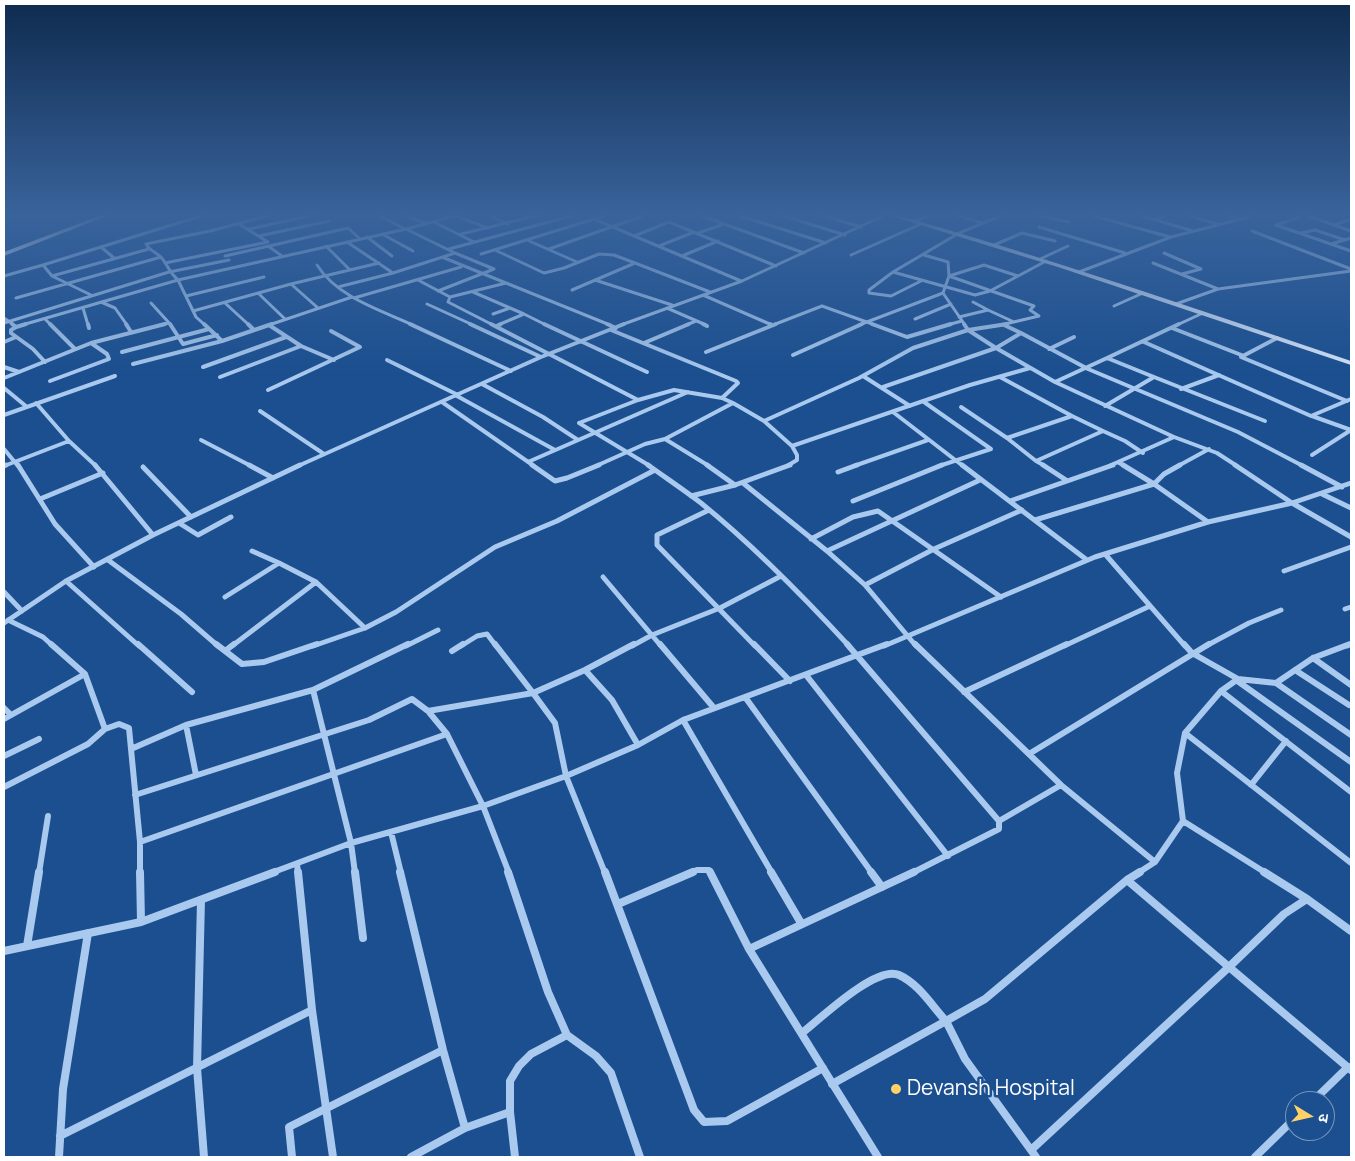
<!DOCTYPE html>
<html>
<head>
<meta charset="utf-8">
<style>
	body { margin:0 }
	#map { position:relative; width:1355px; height:1161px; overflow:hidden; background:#1b4f8f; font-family:Manrope,"Noto Sans Devanagari",sans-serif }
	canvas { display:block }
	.frame { position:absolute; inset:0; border:5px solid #fff; pointer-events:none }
	.north { position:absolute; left:1285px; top:1091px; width:50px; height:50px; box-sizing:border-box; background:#1b4f8f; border:1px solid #7695bc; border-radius:50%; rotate:99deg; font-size:14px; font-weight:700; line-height:20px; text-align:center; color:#fff }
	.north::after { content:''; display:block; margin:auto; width:18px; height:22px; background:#ffd166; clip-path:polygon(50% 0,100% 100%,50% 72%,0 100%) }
</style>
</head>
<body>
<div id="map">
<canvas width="1355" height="1161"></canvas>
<div class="frame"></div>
<div class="north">उ</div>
</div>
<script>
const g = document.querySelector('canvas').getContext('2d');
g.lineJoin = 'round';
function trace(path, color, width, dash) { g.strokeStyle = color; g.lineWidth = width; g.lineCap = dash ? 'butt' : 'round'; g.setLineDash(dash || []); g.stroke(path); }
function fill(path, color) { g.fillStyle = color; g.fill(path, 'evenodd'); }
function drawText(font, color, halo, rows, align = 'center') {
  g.font = font + ' Manrope,sans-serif'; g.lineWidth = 5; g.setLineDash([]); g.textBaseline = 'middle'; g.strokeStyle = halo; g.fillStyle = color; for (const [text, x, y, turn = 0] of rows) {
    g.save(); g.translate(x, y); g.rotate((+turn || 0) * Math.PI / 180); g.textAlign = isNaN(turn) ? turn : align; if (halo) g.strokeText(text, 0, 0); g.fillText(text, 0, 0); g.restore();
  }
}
const streetFar4 = new Path2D(`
	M376 214 405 229
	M403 214 427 224
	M486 214 508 224
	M697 214 804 253
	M734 214 826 243
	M778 214 845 235
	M819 214 861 227
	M954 214 982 223
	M1005 214 959 233 893 272 975 295 990 291 1018 276
	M1033 214 1069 222
	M1087 214 1170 237
	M1134 214 1156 220 1169 214
	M1184 214 1217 224
	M1223 214 1241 219 1257 214
	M1300 214 1297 218 1276 225 1351 251
	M1303 214 1351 231
	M456 216 488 228
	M594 219 741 281
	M1156 220 1193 231
	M915 221 932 214
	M434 222 474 242
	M1334 225 1351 219
	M1039 227 1125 253
	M249 229 318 214
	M1252 231 1351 269
	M698 233 724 224
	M1301 233 1315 230 1345 240
	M382 234 413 251
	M461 234 543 214
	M259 236 329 221
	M634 236 669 222 776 266
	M367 237 392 256
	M527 240 577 262
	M347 242 393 273
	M1331 244 1351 238
	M994 245 1022 233 1055 241
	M268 246 282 256
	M326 246 350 270
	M659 246 694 232
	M101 247 114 258
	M449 249 578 214
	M549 249 648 214
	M495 250 544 273 564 268 599 254 614 255 635 263 572 290
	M1164 253 1201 269 1182 274
	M481 254 610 214
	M851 255 923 223
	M924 255 948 262 949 276 1034 306 1030 310 1039 316 1001 325
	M225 256 348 228 359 238
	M682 256 718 241
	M442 257 506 283 450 297 448 302 493 325
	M1040 259 1068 246
	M165 263 268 242 239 224
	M635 263 710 292
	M1153 263 1218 289
	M43 265 207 214
	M317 265C337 297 380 310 413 325
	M893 272 869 290V293L891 296 921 281
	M1079 272 1171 237 1241 219
	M4 276 43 265 52 276 91 295
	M52 276 149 249
	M418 280 450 297
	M595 280 672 305
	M506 283 610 325
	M291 284 318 308
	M338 287 393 273 455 253 406 229 461 214
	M438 291 494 269 455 253
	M473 292 524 314 498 325
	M259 294 285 319
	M703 295 772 325
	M186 296 264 277
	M16 298 161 257
	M354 298 461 267
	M101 302 115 308 127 325
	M151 303 171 325
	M225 303 249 325
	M427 304 473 325
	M1176 304 1218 289 1351 271
	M1114 306 1143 293
	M83 308 88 325
	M667 308 706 325
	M988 310 1014 322
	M193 311 291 284 379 263
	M493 314 510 308
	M524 314 546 325
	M959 317 988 310 973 302
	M4 318 14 325
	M45 319 51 325
	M915 319 951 304
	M4 323 169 272 229 260
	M22 325 178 280C168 271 168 265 161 257 156 252 150 251 146 244L210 231 274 214
	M160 325 169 323
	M205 325 196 317 178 280 406 229
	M269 325 352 297
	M621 325 742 281 887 214
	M686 325 696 321
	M773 325 822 306 875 325
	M859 325 943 293
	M947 325 962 321
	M965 325 943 293 949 276 984 265 1018 276 1046 261
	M1177 325 1203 313`);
const streetFar3 = new Path2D(`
	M12 324 16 327 11 330V333L33 349 45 362
	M50 324 75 349
	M88 324 89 328
	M126 324 131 332
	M170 324 183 344 217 335
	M204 324 222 341 269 325 301 346 334 360
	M248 324 254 330
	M410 324 511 371
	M470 324 541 357
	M491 324 638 400
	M544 324 647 372
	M607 324 616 328
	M703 324 707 326
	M770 324 772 325
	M872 324 907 337 951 324
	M964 324 968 330 996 348 1021 333 1088 369 1238 432 1303 466
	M269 325 272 324
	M1004 325 1021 333
	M497 326 501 324
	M16 327 26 324
	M1172 328 1244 356
	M611 330 736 381 738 383 722 398
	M1277 338 1241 357 1347 401
	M4 342 16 337
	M1144 342 1311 416 1351 399
	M644 343 689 324
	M1049 349 1074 337
	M122 352 209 329
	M706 352 776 324
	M793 355 862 324
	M387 360 458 395
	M133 364 222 341
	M4 367 19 372
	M203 367 286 337
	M863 376 910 406
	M220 377 301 346
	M1000 377 1072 416
	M1154 377 1265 421
	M4 378 91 343 165 324
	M50 381 109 359 107 354 91 343
	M1055 382 1107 358
	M482 384 543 417 578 440
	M883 387 996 348 1055 382 1174 437 1217 453 1237 466
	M4 388 27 407
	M1181 389 1219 375
	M268 390 360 347 331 331
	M457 396 555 450
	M442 402 534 466
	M924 402 991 449 939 466
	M36 403 69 441 96 466
	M1105 406 1154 377 1107 358 1179 324
	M961 407 1007 438 1036 461
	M260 411 324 454
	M893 412 963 466
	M4 415 115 376
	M1312 416 1351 430
	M764 421 859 378 913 348 968 330 1007 324
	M579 423 650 466
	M579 423 638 400 674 390 722 398 733 403 764 421 792 446
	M1103 431 1125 441 1143 453
	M1007 438 1072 416 1103 431 1036 461 1045 466
	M665 439 733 403
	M201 440 251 466
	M4 449 18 466
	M1312 455 1351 430
	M528 462 688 392
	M1119 463 1125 466
	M4 466 69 441
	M298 466 541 357 624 324
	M596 466 645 444 665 439 709 466
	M787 466 797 460V455L792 446 970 385 1030 368
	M854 466 928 440
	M1109 466 1174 437
	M1178 466 1209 449`);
const streetFar2 = new Path2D(`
	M18 465 55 524 94 567
	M95 465 153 535
	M249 465 273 478
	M532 465 555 481 567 478 599 465
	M648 465C666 478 684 490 701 503 754 546 802 595 849 646
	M707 465 735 485
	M962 465 1087 560
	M1043 465 1066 480
	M1123 465 1154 484 1164 474 1180 465
	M1235 465 1292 503 1351 537
	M1301 465 1342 487
	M4 466 6 465
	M143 467 191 517
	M838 472 857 465
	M980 480 827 551 865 585 934 549 1022 510
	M743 483 827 551
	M1322 494 1351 508
	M691 496 735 485 790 465
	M40 499 103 473
	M853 501 942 465
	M1010 501 1113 465
	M709 510 657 535V545L755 646
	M1035 520 1154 484 1208 522
	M179 523 198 535 231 517
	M811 539 853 517 878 511 1001 597
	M252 551 279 563
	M1105 554 1185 646
	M108 560 181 614 218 646
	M1284 571 1351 547
	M603 577 661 646
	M66 581 139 646
	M865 585 916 646
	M4 592 22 611
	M225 597 279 563 316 582 365 628
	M1345 609 1351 607
	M8 620 43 637 53 646
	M4 623 66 581 153 535 300 465
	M232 646 316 582
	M313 646 365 628 396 612 495 547 557 521 655 470
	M406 646 438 630
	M461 646 477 636 487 634 496 646
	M632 646 652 635 720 608 781 576
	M884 646 1095 557 1208 522 1292 503 1351 483
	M1064 646 1150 606
	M1206 646 1249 623 1281 610
	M1347 646 1351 644`);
const streetFar1 = new Path2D(`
	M51 644 85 674 105 729
	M138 644 192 692
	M216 644 242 664 264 662 317 644
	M660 644 714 708
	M754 644 790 681
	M847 644 999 821V829L912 873
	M915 644 1061 785 1155 862
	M1184 644 1192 653 1238 679 1221 691 1185 733 1177 773 1183 821 1266 873
	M225 651 234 644
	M452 651 463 644
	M1313 658 1351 685
	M585 670 612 700 638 745
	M1295 670 1349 705
	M806 675 948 856
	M1238 679 1276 683 1313 658 1350 644
	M1236 680 1351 762
	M1276 683 1351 735
	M313 690 351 843 355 873
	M1221 691 1351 792
	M964 692 1067 644
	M745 697 872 873
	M4 708 11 715
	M428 711 533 693 495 644
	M4 719 85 674
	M683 720 772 873
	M186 725 196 775
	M1185 733 1351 863
	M1029 754 1209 644
	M4 756 39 739
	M1251 785 1286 741
	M4 787 88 744 105 729 119 724 129 728 131 749
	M135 795 369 720 412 699 428 711 447 734
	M999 821 1061 785
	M391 832 401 873
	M140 842 447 734 483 806 509 873
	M297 864 298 873
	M39 873 48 816
	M140 873V842L131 749 186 725 313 690 408 644
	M271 873 351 843 483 806 566 776 638 745 683 720 887 644
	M605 873 566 776 555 723 533 693 585 670 634 644
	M690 873 697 870H709L710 873
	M1138 873 1155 862 1183 821`);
const street = new Path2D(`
	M140 872 141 922
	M355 872 363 938
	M400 872 443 1050 465 1128
	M508 872 548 992 567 1035 596 1056 611 1073 640 1157
	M605 872 694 1110 704 1122 727 1121 823 1068
	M710 872 749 949 878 1157
	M771 872 801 923
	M871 872 882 887
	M1264 872 1307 899 1351 931
	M1127 880 1229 967 1284 914 1307 899
	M201 900 197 1068 204 1157
	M618 904 693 872
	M27 946 39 872
	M749 949 914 872
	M4 951 141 922 275 872
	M312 1010 333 1157
	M802 1033C820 1019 876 965 899 975 919 984 932 1006 946 1021L832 1084
	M1313 1101 1348 1067
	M60 1136 312 1010 298 872
	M1031 1150 1229 967 1351 1070
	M59 1157 63 1089 88 933
	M292 1157 289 1127 443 1050
	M411 1157 465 1128 510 1112
	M515 1157 510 1112V1081L519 1066 531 1054 567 1035
	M1036 1157 965 1059 946 1021 985 999 1127 880 1140 872
	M1255 1157 1295 1118`);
const secondary = new Path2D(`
	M885 214H893C1047 257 1199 310 1351 361V365L1061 268Z`);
const primary = new Path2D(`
	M104 214H112L4 256V252Z`);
const markers = [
	[896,1089,6,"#ffd166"]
];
const nearPoinames = [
	["Devansh Hospital",907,1089]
];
trace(streetFar4, '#a9c9ee', 3);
trace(streetFar3, '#a9c9ee', 4);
trace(streetFar2, '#a9c9ee', 5);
trace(streetFar1, '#a9c9ee', 6);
trace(street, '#a9c9ee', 8);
fill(secondary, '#d6e6fa');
fill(primary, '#f0f6ff');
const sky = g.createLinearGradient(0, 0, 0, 376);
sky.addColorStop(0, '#0f2b4f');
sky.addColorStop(0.57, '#39639b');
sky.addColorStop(1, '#39639b00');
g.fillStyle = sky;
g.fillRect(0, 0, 1355, 376);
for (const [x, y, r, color] of markers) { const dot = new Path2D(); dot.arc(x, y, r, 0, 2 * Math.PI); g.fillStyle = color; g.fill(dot); trace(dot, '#1b4f8f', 2); }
drawText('21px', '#fff', '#1b4f8f', nearPoinames, 'left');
</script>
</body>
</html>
